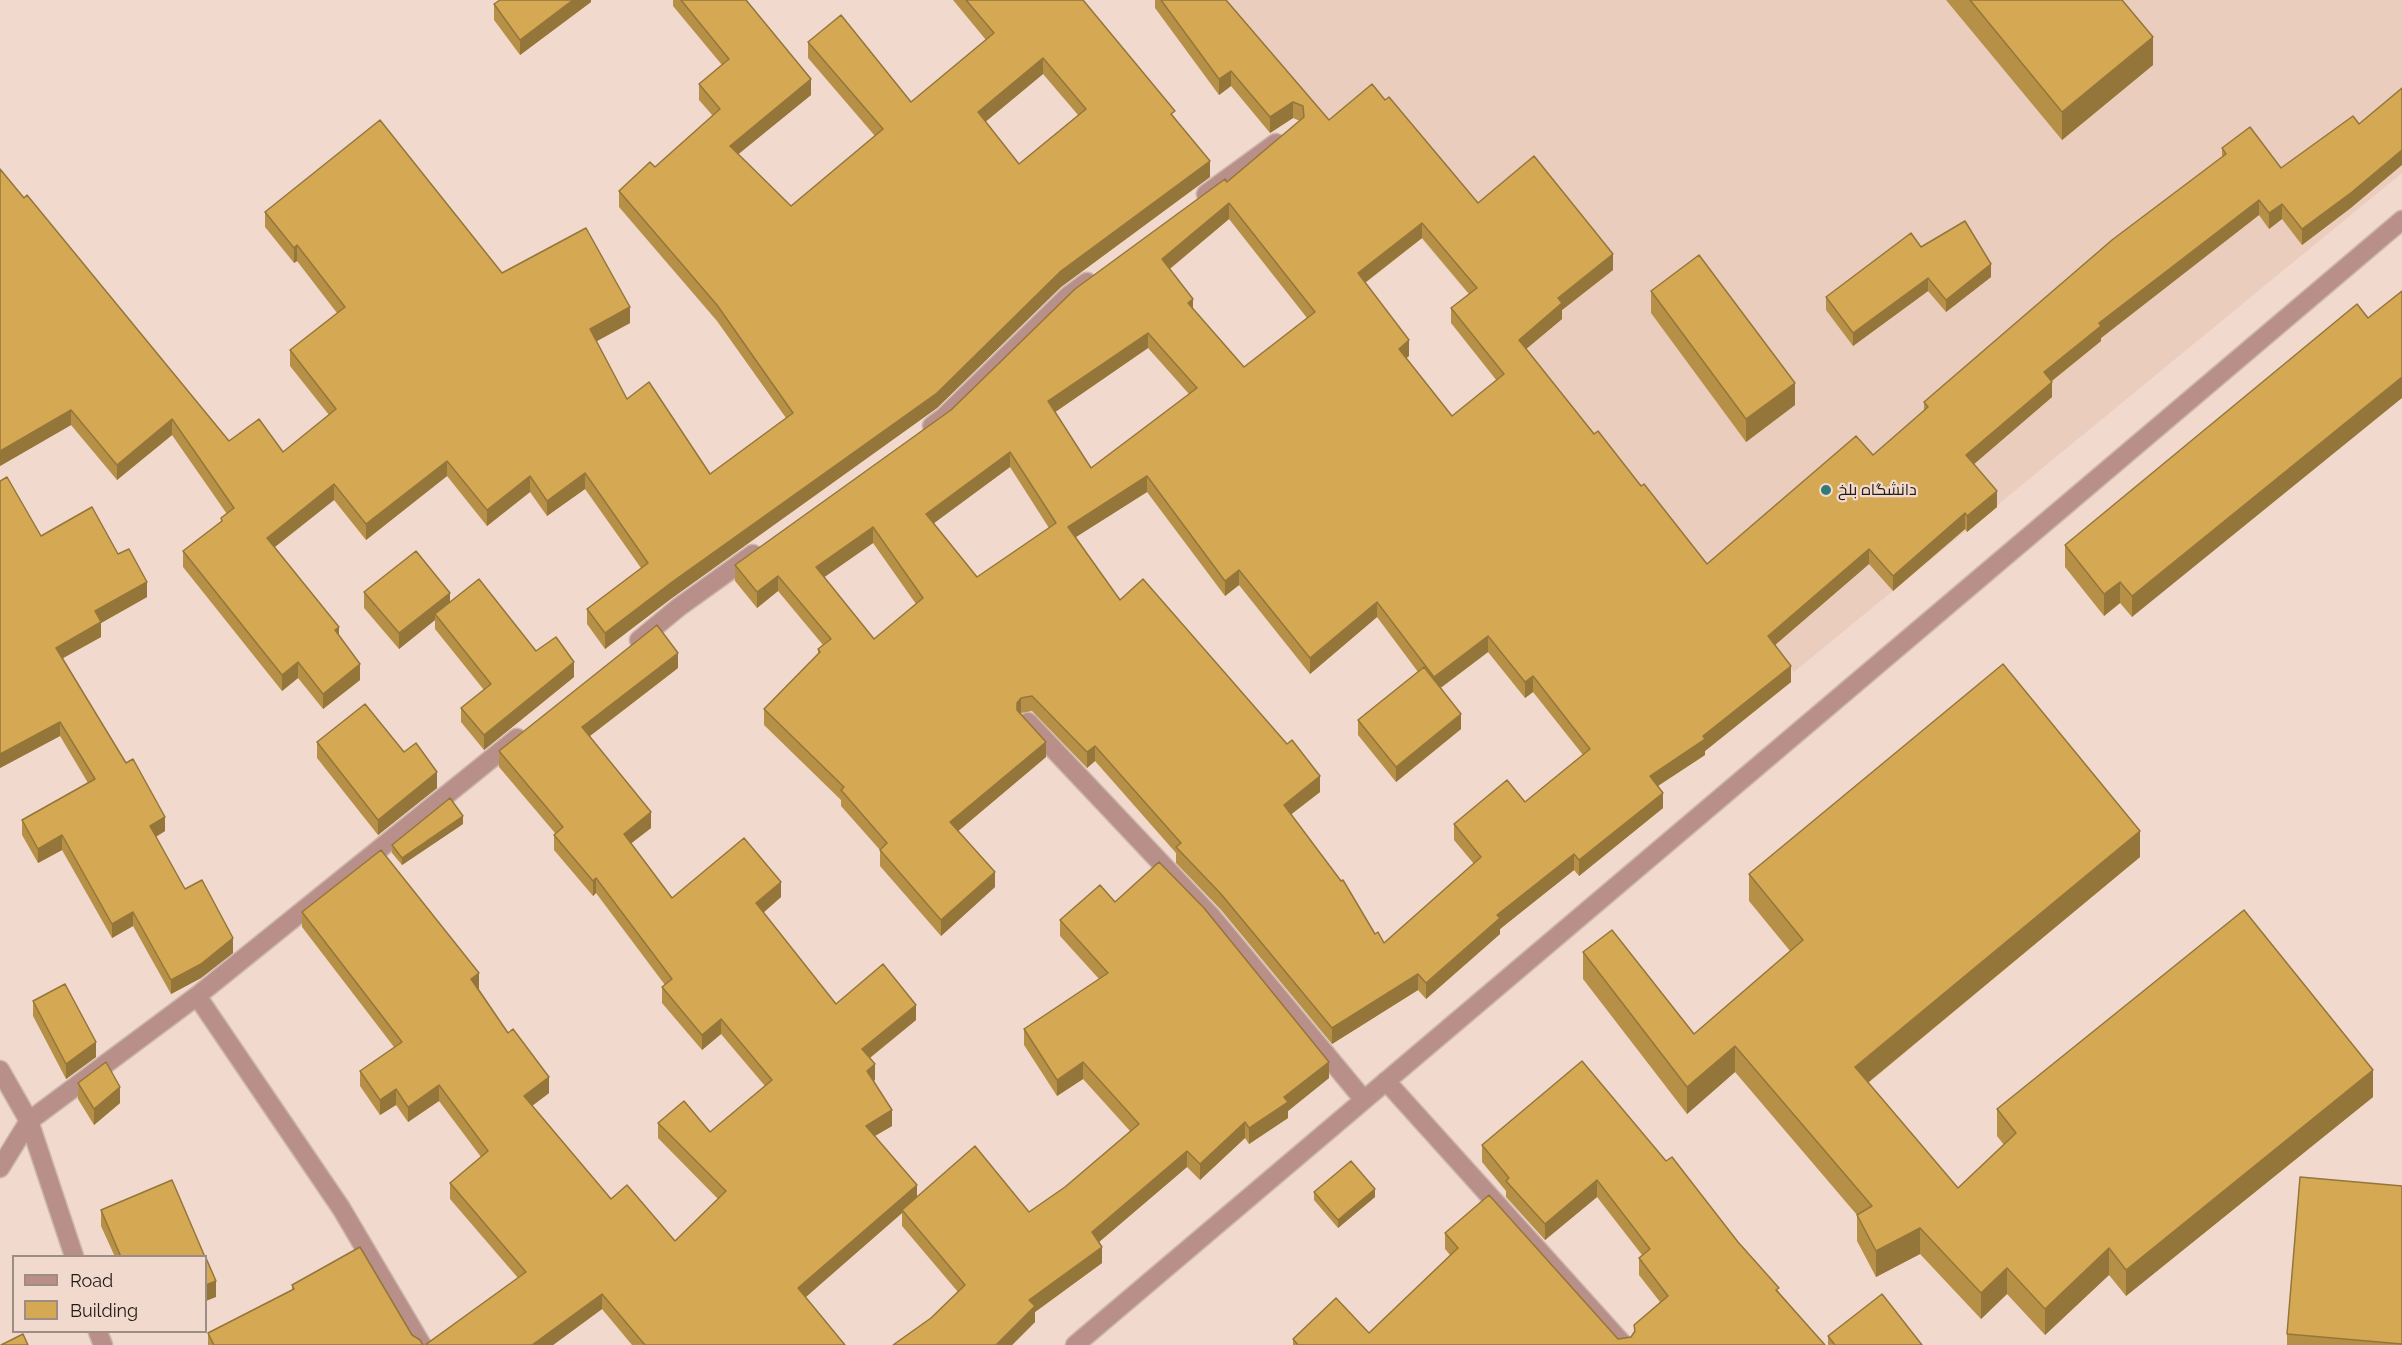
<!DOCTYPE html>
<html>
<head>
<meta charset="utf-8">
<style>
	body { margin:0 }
	#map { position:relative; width:2402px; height:1345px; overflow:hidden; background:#f1dacd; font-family:Raleway,sans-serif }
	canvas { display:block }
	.legend { position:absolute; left:12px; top:1255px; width:195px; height:78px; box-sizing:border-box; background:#f1dacd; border:2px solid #9e8d84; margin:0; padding:8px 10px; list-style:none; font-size:18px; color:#221a16 }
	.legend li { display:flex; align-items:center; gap:12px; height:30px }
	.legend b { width:30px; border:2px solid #9e8d84 }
</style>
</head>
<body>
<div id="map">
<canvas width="2402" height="1345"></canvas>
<ul class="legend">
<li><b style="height:8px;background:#b98f8a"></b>Road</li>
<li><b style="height:16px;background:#d5a853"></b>Building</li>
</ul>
</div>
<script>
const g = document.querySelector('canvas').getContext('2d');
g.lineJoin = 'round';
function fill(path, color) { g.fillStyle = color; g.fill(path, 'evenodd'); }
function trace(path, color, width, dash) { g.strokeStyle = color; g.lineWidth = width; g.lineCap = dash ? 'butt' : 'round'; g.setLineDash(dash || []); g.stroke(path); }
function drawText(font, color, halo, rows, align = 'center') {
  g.font = font + ' Raleway,Cairo,sans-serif'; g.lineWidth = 4.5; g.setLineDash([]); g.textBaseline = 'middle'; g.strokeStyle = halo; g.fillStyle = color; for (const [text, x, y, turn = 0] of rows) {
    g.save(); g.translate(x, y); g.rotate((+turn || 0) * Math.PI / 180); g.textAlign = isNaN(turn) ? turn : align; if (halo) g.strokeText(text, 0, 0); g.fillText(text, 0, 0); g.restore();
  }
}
const built = new Path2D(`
	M1219 0H2402V173L1794 672 1480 308Z`);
const minor = new Path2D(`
	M1206 194 1276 143
	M932 426 944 417 1068 296 1087 282
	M639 640 679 607 753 554
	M1028 722 1212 917 1364 1100
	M197 996 341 1208 422 1345
	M0 1070 29 1121 74 1256
	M1386 1081 1624 1345
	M0 1168 29 1121 197 996 517 738
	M98 1332 103 1345
	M1075 1345 2402 220`);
const wall = new Path2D(`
	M591 0V2L520 55 494 20V4Z
	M673 0H746L811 95 738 154 791 206 875 136 808 58V42L911 102 986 40 953 0H1083L1175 118 1210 177 1061 287 937 408 672 598 605 649 587 624V609L641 568 585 489 547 516 530 492 487 526 447 476 366 540 334 500 275 547 339 636 360 680 323 709 298 678 282 691 183 567V551L221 522V518L227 514 172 435 117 480 71 425 0 466V169L229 441 283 452 329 415 290 366V350L337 313 297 261 294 263 265 227V212L502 273 630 323 596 341 627 399 710 474 786 418 717 321 619 207V191L655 167 713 116 699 100V84L722 65 673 6ZM1043 74 1078 115 1019 164 985 122Z
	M1155 0H1226L1329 120 1385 100 1478 203 1613 270 1562 310V319L1526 349 1594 434 1641 486 1707 564 1873 455 1924 411V402L2222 157V148L2281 168 2352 207 2302 245 2282 219 2269 229 2259 215 2101 338V341L2052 381V397L1974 464 1997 507 1967 532 1965 529 1893 591 1869 564 1775 645 1791 682 1705 751V755L1658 786 1663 808 1579 876 1574 870 1500 929V934L1426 999 1418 990 1332 1044 1221 910 1176 863V853L1095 761 1087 768 1032 711 1021 713 1046 757 958 831 995 887 941 936 880 866V850L841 806V800L764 725V709L818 654V649L823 645 778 591 757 608 735 581V565L951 410 1300 121 1293 118 1270 133 1231 86 1219 95 1155 8ZM1229 219 1307 318 1244 367 1193 309 1170 269ZM1422 238 1469 294 1451 308V323L1497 381 1452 416 1406 358 1409 356 1365 283ZM1148 348 1189 394 1091 468 1055 412ZM1010 467 1049 528 977 577 934 523ZM1147 492 1225 596 1239 585 1310 674 1377 617 1418 672 1358 720V735L1396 782 1461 729 1440 688 1488 652 1525 698 1533 692 1583 755 1525 802 1454 824V840L1474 864 1384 943 1375 934 1291 814 1320 792 1120 600 1076 537ZM873 543 916 604 874 639 824 577Z
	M1946 0H2122L2153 65 2062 140Z
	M1921 247 1991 277 1946 312 1928 291 1853 346 1826 310V297Z
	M1651 291 1795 405 1746 442 1651 313Z
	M2368 318 2132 617 2120 603 2104 616 2065 567V545Z
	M0 481 41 536 118 554 147 597 101 623V637L63 658 165 831 156 837 185 889 233 953 201 978 171 994 133 926 112 938 62 850 38 863 22 835V820L88 783 60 736 0 768Z
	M364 592 450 603 536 651 574 677 484 750 461 722V708L484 690 435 629V620L399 649 364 608Z
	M678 668 590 736 651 828 631 843 672 898 781 897 763 913 836 1004 916 1020 870 1058 875 1080 873 1081 892 1126 875 1136 917 1197 1029 1212 1065 1187 1130 1131 1083 1079 1057 1096 1024 1045V1029L1099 979 1060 936V920L1115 902 1329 1078 1288 1111V1118L1249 1144 1245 1138 1200 1180 1187 1167 1099 1242 1102 1263 1035 1312V1322L1012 1345H893L931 1318 958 1292 902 1226V1213L805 1297 845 1345H632L602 1309 553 1345H425L518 1278 450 1199V1183L481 1157 439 1101 408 1122 396 1105 380 1115 360 1086V1071L394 1047 302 927V912L479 989 549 1093 532 1106 611 1199 675 1241 718 1199 658 1138V1123L710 1132 765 1086 721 1034 702 1050 662 1003V987L665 985 596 893 593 896 554 850V835L555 833 499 767V751Z
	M317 742 404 752 437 788 378 835 317 758Z
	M463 824 402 865 392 853V845Z
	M2140 857 1868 1083 1958 1188 2004 1145 1997 1136V1109L2373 1097 2126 1296 2109 1275 2045 1335 2007 1294 1981 1319 1920 1254 1876 1277 1857 1241V1215L1735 1072 1687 1114 1583 979V952L1694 1034 1790 951 1749 901V874Z
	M33 1001 96 1057 66 1079 33 1016Z
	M78 1083 120 1103 94 1125 78 1099Z
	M1482 1145 1666 1161 1738 1242 1779 1292 1825 1345H1293V1339L1369 1333 1450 1255 1445 1249V1233L1618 1339 1631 1337 1634 1332V1325L1660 1302 1639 1275V1258L1642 1255 1597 1197 1545 1240 1506 1197V1191L1482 1162Z
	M2402 1186V1345H2287V1334Z
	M1314 1192 1375 1197 1338 1228 1314 1200Z
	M101 1210 205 1257H115L101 1226Z
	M292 1285 412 1335 423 1345H208V1333L292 1290Z
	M1828 1336 1922 1345H1828Z`);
const shadedWall = new Path2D(`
	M573 0H591V2L520 55V40Z
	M2153 37V65L2062 140V112Z
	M1043 58V74L978 128V112Z
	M1231 71V86L1219 95V79Z
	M811 79V95L730 161V146Z
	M1293 102V118L1270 133V117Z
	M2402 150V165L2352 207 2302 245V229Z
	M1210 161V177L1061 287 937 408 672 598 605 649V633L1061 271Z
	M2259 200V215L2101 338V341L2044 387V372L2099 323Z
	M1229 203V219L1162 275V259Z
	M2282 204V219L2269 229V213Z
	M1422 223V238L1358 288V273Z
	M297 245V261L294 263V248Z
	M1613 254V270L1562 310V319L1519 355V340L1558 298Z
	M1991 264V277L1946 312V300Z
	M1928 278V291L1853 346V333Z
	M1193 299V315L1188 303Z
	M630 307V323L590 345V329Z
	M1148 333V348L1048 417V401Z
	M1409 340V356L1399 364V349Z
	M2402 377V398L2132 617V596Z
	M2052 382V397L1966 471V455Z
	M1795 383V405L1746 442V419Z
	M71 410V425L0 466V451Z
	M172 419V435L117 480V465Z
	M1010 452V467L926 529V514Z
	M447 461V476L366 540V524Z
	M585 473V489L547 516V501Z
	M530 476V492L487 526V510Z
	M1147 476V492L1068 542V527Z
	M334 484V500L267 553V538Z
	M1997 491V507L1967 532V516Z
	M1965 513V529L1893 591V576Z
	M873 527V543L816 583V567Z
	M1869 549V564L1768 651V636Z
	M1239 570V585L1225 596V581Z
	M778 576V591L757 608V592Z
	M147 582V597L101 623V637L56 662V648L95 611Z
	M2120 582V603L2104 616V594Z
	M450 593V609L435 614V620L399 649V633Z
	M1377 602V617L1310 674V658Z
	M339 627V643L335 630Z
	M1488 636V652L1434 693V677Z
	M678 653V668L582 742V727Z
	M298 662V678L282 691V675Z
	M574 662V677L484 750V735Z
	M360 664V680L323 709V694Z
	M1791 666V682L1705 751V755L1650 791V776L1703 736Z
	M1533 676V692L1525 698V682Z
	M1021 698V713L1017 718V703Z
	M1461 714V729L1396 782V767Z
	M60 722V736L0 768V754Z
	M1046 742V757L950 838V822Z
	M1095 746V761L1087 768V752Z
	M437 772V788L378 835V820Z
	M1320 776V792L1284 820V805Z
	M1663 793V808L1579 876V860Z
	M651 812V828L624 849V834Z
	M463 816V824L402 865V858Z
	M165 817V831L150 840V826Z
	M2140 831V857L1855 1093V1067Z
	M62 835V850L38 863V849Z
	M1574 854V870L1500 929V934L1426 999V983L1497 915Z
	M995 872V887L941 936V920Z
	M596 878V893L593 896V881Z
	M781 882V897L756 919V903Z
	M133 912V926L112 938V924Z
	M233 938V953L201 978 171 994V980Z
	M479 973V989L471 994V979Z
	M1418 974V990L1332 1044V1028Z
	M916 1005V1020L862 1064V1049Z
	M721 1019V1034L702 1050V1035Z
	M96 1042V1057L66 1079V1064Z
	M1735 1046V1072L1687 1114V1087Z
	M1083 1062V1079L1057 1096V1080Z
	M1329 1062V1078L1288 1111V1118L1249 1144V1128L1284 1097Z
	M875 1064V1080L867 1086V1071Z
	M2373 1070V1097L2126 1296V1270Z
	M549 1077V1093L524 1112V1096Z
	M439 1085V1101L408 1122V1107Z
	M120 1087V1103L94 1125V1109Z
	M396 1089V1105L380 1115V1100Z
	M892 1110V1126L866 1141V1126Z
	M1245 1122V1138L1200 1180V1164Z
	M1187 1151V1167L1092 1248V1232Z
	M1597 1180V1197L1545 1240V1224Z
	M917 1185V1201L902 1210V1213L798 1304V1288Z
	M1375 1189V1197L1338 1228V1220Z
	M1920 1228V1254L1876 1277V1251Z
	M1102 1247V1263L1035 1312V1322L1012 1345H996L1029 1300Z
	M2109 1248V1275L2045 1335V1309Z
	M2007 1268V1294L1981 1319V1293Z
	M216 1281V1297L206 1301V1285Z
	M602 1294V1309L553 1345H532Z`);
const building = new Path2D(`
	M500 0H573L520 40 494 4Z
	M681 0H746L811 79 730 146 791 206 883 129 808 42 841 15 911 102 994 33 966 0H1083L1175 111 1171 114 1210 161 1061 271 937 393 672 582 605 633 587 609 648 563 585 473 547 501 530 476 487 510 447 461 366 524 334 484 267 538 339 627 335 630 360 664 323 694 298 662 282 675 183 551 222 521 221 518 234 508 172 419 117 465 71 410 0 451V169L24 198 27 195 229 441 259 419 283 452 336 409 290 350 345 307 297 245 294 248 265 212 380 120 502 273 586 228 630 307 590 329 627 399 649 382 710 474 793 413 717 305 619 191 650 162 655 167 720 109 699 84 729 59ZM1043 58 1086 109 1019 164 978 112Z
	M1161 0H1226L1329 120 1372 84 1385 100 1389 97 1478 203 1534 156 1613 254 1558 298 1562 303 1519 340 1594 434 1598 431 1641 486 1644 484 1707 564 1856 436 1873 455 1928 407 1924 402 2112 240 2226 154 2222 148 2250 127 2281 168 2353 116 2359 124 2402 88V150L2352 192 2302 229 2282 204 2269 213 2259 200 2099 323 2101 326 2044 372 2052 382 1966 455 1997 491 1967 516 1965 513 1893 576 1869 549 1768 636 1791 666 1703 736 1705 739 1650 776 1663 793 1579 860 1574 854 1497 915 1500 918 1426 983 1418 974 1332 1028 1221 894 1176 847 1181 843 1095 746 1087 752 1032 696 1021 698 1017 703V710L1046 742 950 822 995 872 941 920 880 850 887 843 841 790 844 787 764 709 820 652 818 649 831 639 778 576 757 592 735 565 951 410 1075 289 1225 179 1227 182 1304 117 1303 106 1293 102 1270 117 1231 71 1219 79ZM1229 203 1315 312 1244 367 1188 303 1193 299 1162 259ZM1422 223 1477 288 1451 308 1504 374 1452 416 1399 349 1409 340 1358 273ZM1148 333 1197 388 1091 468 1048 401ZM1010 452 1056 523 977 577 926 514ZM1147 476 1225 581 1239 570 1310 658 1377 602 1434 677 1488 636 1525 682 1533 676 1590 749 1525 802 1507 780 1454 824 1481 857 1384 943 1378 932 1375 934 1343 880 1341 881 1284 805 1320 776 1292 740 1287 744 1143 579 1120 600 1068 527ZM873 527 923 598 874 639 816 567Z
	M1970 0H2122L2153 37 2062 112Z
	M1965 221 1991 264 1946 300 1928 278 1853 333 1826 297 1911 233 1921 247Z
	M1699 255 1795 383 1746 419 1651 291Z
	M2402 291V377L2132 596 2120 582 2104 594 2065 545 2357 304 2368 318Z
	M7 477 41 536 92 507 118 554 129 549 147 582 95 611 101 622 56 648 126 763 133 759 165 817 150 826 185 889 202 880 233 938 201 964 171 980 133 912 112 924 62 835 38 849 22 820 95 779 60 722 0 754V481Z
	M416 551 450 593 399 633 364 592Z
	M479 579 536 651 556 637 574 662 484 735 461 708 491 684 435 614Z
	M657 625 678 653 582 727 651 812 624 834 672 898 744 838 781 882 756 903 836 1004 883 964 916 1005 862 1049 875 1064 867 1071 892 1110 866 1126 917 1185 798 1288 845 1345H645L602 1294 532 1345H425L526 1272 450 1183 488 1151 439 1085 408 1107 396 1089 380 1100 360 1071 402 1042 302 912 381 850 479 973 471 979 508 1033 513 1029 549 1077 524 1096 611 1199 627 1185 675 1241 726 1191 658 1123 684 1101 710 1132 772 1080 721 1019 702 1035 662 987 672 979 596 878 593 881 554 835 563 827 499 751Z
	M2003 664 2140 831 1855 1067 1958 1188 2016 1133 1997 1109 2244 910 2373 1070 2126 1270 2109 1248 2045 1309 2007 1268 1981 1293 1920 1228 1876 1251 1857 1215 1872 1206 1735 1046 1687 1087 1583 952 1612 930 1694 1034 1803 940 1749 874Z
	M1424 667 1461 714 1396 767 1358 720Z
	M365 704 404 752 416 743 437 772 378 820 317 742Z
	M450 798 463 816 402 858 392 845Z
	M1159 862 1204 908 1329 1062 1284 1097 1288 1102 1249 1128 1245 1122 1200 1164 1187 1151 1092 1232 1102 1247 1029 1300 1035 1306 996 1345H893L931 1318 965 1285 902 1210 975 1146 1029 1212 1065 1187 1139 1124 1083 1062 1057 1080 1024 1029 1108 973 1060 920 1100 885 1115 902Z
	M65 984 96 1042 66 1064 33 1001Z
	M1582 1061 1666 1161 1672 1157 1738 1242 1779 1288 1776 1290 1825 1345H1298L1293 1339 1336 1298 1369 1333 1458 1248 1445 1233 1489 1195 1618 1339 1631 1337 1635 1331 1634 1325 1668 1296 1639 1258 1650 1249 1597 1180 1545 1224 1506 1181 1509 1178 1482 1145Z
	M106 1062 120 1087 94 1109 78 1083Z
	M1351 1161 1375 1189 1338 1220 1314 1192Z
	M2300 1177 2402 1186V1344L2287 1334Z
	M172 1180 205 1257H121L101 1210Z
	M360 1247 412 1335 420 1340 423 1345H214L208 1333 294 1289 292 1285Z
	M206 1258 216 1281 206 1285Z
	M1882 1294 1922 1345H1835L1828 1336Z
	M23 1334 28 1345H1Z`);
const markers = [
	[1826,490,6,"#327a78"]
];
const poiNames = [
	["دانشگاه بلخ",1838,490]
];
fill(built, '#eacdbc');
trace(minor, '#ccb7ac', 21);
trace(minor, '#b98f8a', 18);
fill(wall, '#b79047');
fill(shadedWall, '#95763a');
fill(building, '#d5a853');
trace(building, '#95763a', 1.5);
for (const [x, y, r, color] of markers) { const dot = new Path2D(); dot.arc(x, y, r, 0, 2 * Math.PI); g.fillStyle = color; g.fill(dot); trace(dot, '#f1dacd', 2); }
drawText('16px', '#221a16', '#f1dacd', poiNames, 'left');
</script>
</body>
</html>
